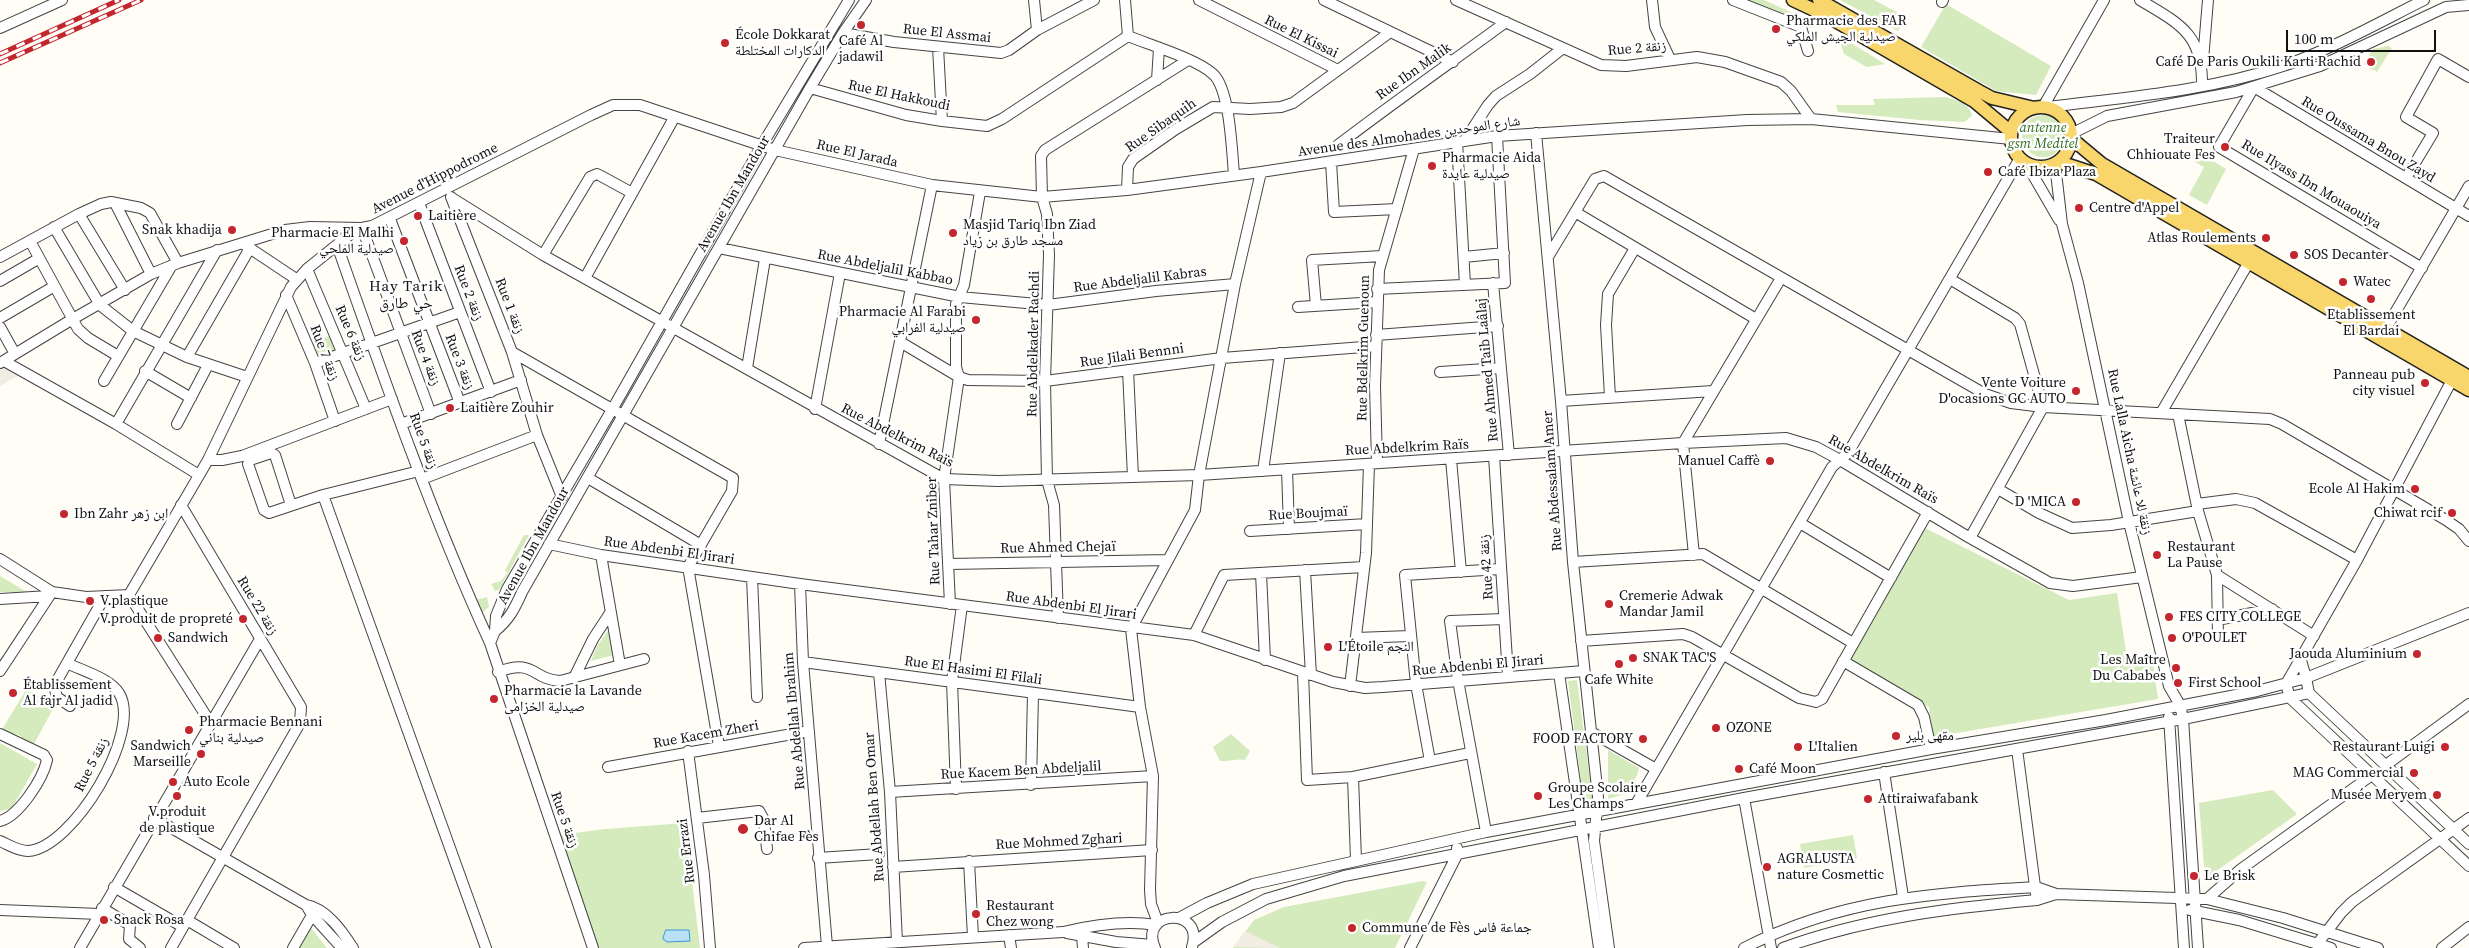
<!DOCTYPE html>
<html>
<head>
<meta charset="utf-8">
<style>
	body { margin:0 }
	#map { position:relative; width:2469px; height:948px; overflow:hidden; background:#fffdf5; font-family:"Source Serif 4",serif }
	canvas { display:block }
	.scale { position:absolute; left:2286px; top:30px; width:150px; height:22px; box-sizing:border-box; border:2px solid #111; border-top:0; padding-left:6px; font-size:15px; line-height:18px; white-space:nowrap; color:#111; -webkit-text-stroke:4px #fff; paint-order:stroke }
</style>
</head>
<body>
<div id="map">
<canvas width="2469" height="948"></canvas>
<div class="scale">100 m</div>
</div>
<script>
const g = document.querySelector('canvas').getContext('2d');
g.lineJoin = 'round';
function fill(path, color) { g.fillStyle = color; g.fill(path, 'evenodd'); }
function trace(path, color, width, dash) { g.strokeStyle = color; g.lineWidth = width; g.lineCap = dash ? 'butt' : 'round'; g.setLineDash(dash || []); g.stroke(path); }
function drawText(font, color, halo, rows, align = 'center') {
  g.font = font + ' "Source Serif 4","Noto Naskh Arabic",serif'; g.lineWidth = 5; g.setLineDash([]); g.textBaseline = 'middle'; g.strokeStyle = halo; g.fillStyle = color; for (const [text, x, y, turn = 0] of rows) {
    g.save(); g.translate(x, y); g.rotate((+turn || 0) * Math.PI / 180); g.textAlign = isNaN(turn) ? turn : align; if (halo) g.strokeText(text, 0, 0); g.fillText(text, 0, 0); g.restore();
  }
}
const green = new Path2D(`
	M1742 0H1764L1804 18 1802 22Z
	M1840 0H1874L1906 17 1898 31Z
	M1946 4 2051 66 2036 95 1996 91 1921 47Z
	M1838 35 1885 64 1867 67 1844 54Z
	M2388 46 2392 48 2377 72 2364 64 2373 49Z
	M1945 97C1956 100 1970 103 1972 116L1964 122 1920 120 1838 112 1836 105H1875L1873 99Z
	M2022 136a21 21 0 1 1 42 0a21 21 0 1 1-42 0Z
	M2195 150 2226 169 2207 205 2189 195 2204 167 2190 159Z
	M332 335 338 350 317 358 310 344Z
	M1923 527 2069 600 2117 593 2128 664H2153L2158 699 1933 737 1929 707 1846 660Z
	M524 535H529L499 590 495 591 491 584 501 581 507 573 505 570Z
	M0 576 27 592H0Z
	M487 597 489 607 482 613 472 601Z
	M608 631 614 655 591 661 597 646Z
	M1577 680 1593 803 1584 804 1568 681Z
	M26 690 55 705 33 746 19 735 1 731Z
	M1231 734 1250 751 1245 760C1237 758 1229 762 1220 761L1213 747Z
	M0 743 37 764 12 808 2 811 0 810Z
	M1608 750 1639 768 1638 773 1628 793 1608 799Z
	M2273 790 2297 814 2205 879 2199 803Z
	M685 823 700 948H599L559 835 605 829Z
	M1853 835 1857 858 1804 868 1800 844Z
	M1423 881 1427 882 1395 948H1233L1254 920 1284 907Z
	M311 928 327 948H294L303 929Z`);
const plaza = new Path2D(`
	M5 366 21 374 0 386V369Z
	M1245 931 1280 948 1233 947Z`);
const water = new Path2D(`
	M666 930H689L690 941 667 942 663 939Z`);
const minor = new Path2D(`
	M1034 0 1037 30
	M1125 0 1128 36
	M1199 0 1338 70
	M1324 0 1453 62
	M1456 0 1601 65 1626 66 1697 57 1725 62 1781 82 1791 91 1811 119
	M1652 0 1655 27 1670 59
	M1733 0 1801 27 1808 51
	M2140 0C2180 24 2203 34 2202 86
	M1942 2 1943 0
	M0 28 62 0
	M843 33 894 42 1001 53 1009 50 1037 30 1094 0
	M1128 36C1150 45 1197 59 1213 74 1230 89 1232 152 1234 175
	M938 47 942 121
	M2203 60 2208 0
	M1157 80 1159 48
	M810 88 906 115 942 121 987 126 1002 119 1128 36
	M2043 107 2104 0
	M2048 107C2127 97 2208 91 2283 66 2332 49 2378 23 2424 0
	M1536 133 1561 401 1573 562 1598 797 1594 841 1609 948
	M2071 134 2107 116 2236 92 2320 66 2446 7 2468 5
	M1465 140 1488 105 1496 96 1530 74 1563 48
	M1457 141 1465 285
	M1338 145C1393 103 1450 63 1506 22
	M1331 162 1334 212 1397 209
	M2026 163 2059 220
	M2055 164 2062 224 2078 283 2129 522 2169 686 2180 705 2183 719 2198 948
	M2406 178 2433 133 2406 117 2438 59 2469 77
	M1127 190 1128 167 1133 159 1176 129 1213 107 1250 109 1281 107 1293 103 1389 33
	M451 197 512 352 537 435 562 497
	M452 198 543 255 944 479 998 481 1199 475 1683 443 1786 438 1816 447 1840 460 1970 538 2050 583 2073 586 2142 577
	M115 203 151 274
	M419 203 491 392
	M1575 212 1756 319
	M79 214 125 290
	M390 219 460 403
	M54 227 100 305 133 331 187 357 247 377
	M362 228 431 414
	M30 241 78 329 88 338 118 356
	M245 245 296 279
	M337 245C384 379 431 514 490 643
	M719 248 960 297 1048 305 1156 291 1235 284
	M543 255 590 177 597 174 601 176 632 193
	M0 257 79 214 101 204 111 202 141 208 150 213 178 263
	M1464 257 1504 253
	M1548 257 1595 179 1604 176 1985 394 2011 403 2043 407 2270 419 2282 424 2446 520 2459 529 2469 541
	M2422 268 2219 147 2254 87 2469 216
	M307 269 366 409
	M585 278 674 118
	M1950 279 2015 318 2020 324 2043 407 1970 538
	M0 281 38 259
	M1493 283 1509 455
	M1377 289 1505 283 1497 136
	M286 295 315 363 335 421
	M1316 306 1312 260 1382 256
	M1298 307 1377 302
	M0 318 53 287
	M0 327 15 354
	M2385 330 2469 186
	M1376 335 1498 326
	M902 343 959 377 968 380 1045 381 1222 358 1376 346
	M512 352 733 478 732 491 688 567 719 746
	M187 357 250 248
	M4 361 116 424 199 475
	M0 363 71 320 151 274 178 263 285 230 310 227 362 228 372 226 591 115 613 105H640L775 150 932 185 1042 197 1127 190 1261 172 1497 136 1747 120 1811 119 2011 139
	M315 363 460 312
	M747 368 765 259
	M1128 370 1133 477
	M145 371 191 398
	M1440 372 1501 368
	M2452 380 2357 560 2286 684 2290 698 2469 866
	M104 381 172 265
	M1610 397 1606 325 1608 294 1635 248
	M1561 401 1713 391
	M815 409 840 273
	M2161 413 2249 262
	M2178 414 2198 511 2217 575 2314 636
	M116 424 217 250
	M177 424 208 365
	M401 424 521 380
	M879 444 932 185
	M1494 456 1508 676
	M1451 459 1461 572
	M208 460H222L242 456 392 399
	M1377 463 1375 386 1379 270 1414 149
	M1287 469 1289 529
	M1263 471 1280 353
	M588 478 701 545
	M422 479 537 435
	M1998 489 2039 513 2072 528 2111 525 2198 511
	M323 495 486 948
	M2197 504 2236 499 2255 503 2357 560
	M291 505 275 455 271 453 250 460 248 464 264 510 269 513 323 495 419 471
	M1800 523 1891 578
	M1250 531 1367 524
	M549 544 601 555 800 584 1194 635 1333 682 1365 688 1383 687 1584 671
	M601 555 620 665
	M1694 555 1683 443 1781 278
	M0 559 52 592 86 597 129 595
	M1573 562 1703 554 1853 643
	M949 564 1168 560
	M1305 570 1311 675
	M1261 573 1265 660
	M2217 575 2218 638
	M752 577 757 697
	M800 584 803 662 827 946
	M129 595 208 460 291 287 307 269 358 228
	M129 595 210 722
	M0 599 49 596
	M950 604 944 479 959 377 956 367V304L964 285 980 192
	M1058 618 1054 505 1047 480 1045 381 1049 255 1047 214 1042 197 1041 156 1045 150 1188 60
	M2217 620 2272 609
	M495 631C509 620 515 608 522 592L810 88 843 33 866 0
	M1194 635 1224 575 1364 567
	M1356 638 1410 636
	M1581 641 1683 634 1692 637 1799 698 1816 702 1822 699 1928 512
	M2301 660 2306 678 2469 613
	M1843 661 1918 705 1924 717 1931 749
	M803 662 1140 707
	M0 671 52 592
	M498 672C535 658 531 679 560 681L644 659
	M879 672 890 792 897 942
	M1303 673 1307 780 1353 777 1470 753
	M1559 673 1599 948
	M574 678 593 639 610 613
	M1350 686 1366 553 1369 464
	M70 706 57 697 54 686 105 596
	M2169 717 2184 948
	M1591 732 1656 769
	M0 734 44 755 47 760C43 779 19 816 0 821
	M2017 749 2036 894
	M688 751 704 875 710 948
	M1430 761 1416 684 1405 575 1500 569
	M2386 765 2469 704
	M608 767 809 731
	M1884 772 1903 897
	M1353 777 1356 860
	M1031 785 1033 693
	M956 789 952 681 962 605
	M890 792 1153 776
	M1744 798 1771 948
	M1636 804 1832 467 1848 453 2020 158
	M154 818 306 905
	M697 818 759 811 764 820 767 849
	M1486 832 1458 680 1450 621 1504 619
	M0 841C9 845 18 851 28 851 73 848 143 732 119 693 109 678 83 671 67 663
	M818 858 879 854
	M969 861 973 937
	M893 867 1152 850
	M114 887 183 927
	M2207 899 2241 869 2372 775
	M102 908 130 925 129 939 140 948
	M0 910 99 914
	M2190 910 2239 920 2331 948
	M1179 918 1207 903 1253 884 1486 832 1931 749 2106 720 2257 691 2306 678 2309 693 2469 844
	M187 920 234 948
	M1158 923 1151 904 1150 890 1153 776 1140 707 1131 629 1195 510 1199 475 1235 284 1261 172
	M1067 933 1116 942 1153 945
	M1009 935 1011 948
	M1082 936 1083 948
	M1194 942 1222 922 1266 899 1344 876 1744 798 2183 719 2309 693
	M2318 943 2341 913 2352 902 2469 818
	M80 948 260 639
	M171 948 300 723 301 707 181 505
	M293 948 315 910
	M342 948 312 915 306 905C327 909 342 931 353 948
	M593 948 490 643 495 631 496 616 507 589 613 408 762 145 849 0
	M804 948 1063 932C1093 925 1126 920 1156 925
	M1155 948C1138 910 1205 906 1192 947
	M1410 948 1458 853 1457 848
	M1744 948C1840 899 1931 893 2036 887L2056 894 2207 899 2283 918 2378 948
	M1783 948C1865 918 1950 908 2037 900L2056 894
	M2442 948 2469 927`);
const major = new Path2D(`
	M1793 0 1827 16 1974 101 2011 132
	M1819 0 1979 91 1992 98 2034 108
	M2011 137a30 30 0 1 1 60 0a30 30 0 1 1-60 0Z
	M2072 139 2102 164 2469 377
	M2059 162 2096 174 2469 390`);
const rail = new Path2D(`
	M0 54 119 0
	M0 63 141 0`);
const markers = [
	[861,25,5,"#c4262e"],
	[1776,29,5,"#c4262e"],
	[725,43,5,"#c4262e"],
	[2371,62,5,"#c4262e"],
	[2225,147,5,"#c4262e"],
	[1432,166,5,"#c4262e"],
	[1988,172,5,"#c4262e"],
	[2079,208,5,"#c4262e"],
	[418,216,5,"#c4262e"],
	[232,230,5,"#c4262e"],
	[953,233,5,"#c4262e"],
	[2266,238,5,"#c4262e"],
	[404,241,5,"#c4262e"],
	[2294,255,5,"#c4262e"],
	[2343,282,5,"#c4262e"],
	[2371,299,5,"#c4262e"],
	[976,320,5,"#c4262e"],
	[2425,383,5,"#c4262e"],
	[2076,391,5,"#c4262e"],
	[450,408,5,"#c4262e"],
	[1770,461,5,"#c4262e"],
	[2415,489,5,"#c4262e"],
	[2076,502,5,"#c4262e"],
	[2452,513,5,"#c4262e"],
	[64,514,5,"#c4262e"],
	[2157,555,5,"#c4262e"],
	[90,601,5,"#c4262e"],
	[1609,604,5,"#c4262e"],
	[2169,617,5,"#c4262e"],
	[243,619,5,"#c4262e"],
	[158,638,5,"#c4262e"],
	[2172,638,5,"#c4262e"],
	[1328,647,5,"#c4262e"],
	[2417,654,5,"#c4262e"],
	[1633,658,5,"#c4262e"],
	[1619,664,5,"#c4262e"],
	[2176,668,5,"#c4262e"],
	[2178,683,5,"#c4262e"],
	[13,693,5,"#c4262e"],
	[494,699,5,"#c4262e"],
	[1716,728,5,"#c4262e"],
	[189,730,5,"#c4262e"],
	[1896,736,5,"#c4262e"],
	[1643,739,5,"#c4262e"],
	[1798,747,5,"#c4262e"],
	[2445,747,5,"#c4262e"],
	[201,754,5,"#c4262e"],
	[1739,769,5,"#c4262e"],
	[2414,773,5,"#c4262e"],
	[173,782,5,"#c4262e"],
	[2437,795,5,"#c4262e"],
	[177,796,5,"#c4262e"],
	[1538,796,5,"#c4262e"],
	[1868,799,5,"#c4262e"],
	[743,829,6,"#c4262e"],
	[1767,867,5,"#c4262e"],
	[2194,876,5,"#c4262e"],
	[976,914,5,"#c4262e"],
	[104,920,5,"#c4262e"],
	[1352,928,5,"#c4262e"]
];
const poiNames = [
	["Pharmacie des FAR",1786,21],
	["صيدلية الجيش الملكي",1786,37],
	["École Dokkarat",735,35],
	["الدكارات المختلطة",735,51],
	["Café Al",861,41,"center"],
	["jadawil",861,57,"center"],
	["Café De Paris Oukili Karti Rachid",2361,62,"right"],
	["Traiteur",2215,139,"right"],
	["Chhiouate Fes",2215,155,"right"],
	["Pharmacie Aida",1442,158],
	["صيدلية عايدة",1442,174],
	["Café Ibiza Plaza",1998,172],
	["Centre d'Appel",2089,208],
	["Laitière",428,216],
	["Masjid Tariq Ibn Ziad",963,225],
	["مسجد طارق بن زياد",963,241],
	["Snak khadija",222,230,"right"],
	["Pharmacie El Malhi",394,233,"right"],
	["صيدلية الملحي",394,249,"right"],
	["Atlas Roulements",2256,238,"right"],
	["SOS Decanter",2304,255],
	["Watec",2353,282],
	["Pharmacie Al Farabi",966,312,"right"],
	["صيدلية الفرابي",966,328,"right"],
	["Etablissement",2371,315,"center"],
	["El Bardai",2371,331,"center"],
	["Panneau pub",2415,375,"right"],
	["city visuel",2415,391,"right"],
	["Vente Voiture",2066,383,"right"],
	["D'ocasions GC AUTO",2066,399,"right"],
	["Laitière Zouhir",460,408],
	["Manuel Caffè",1760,461,"right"],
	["Ecole Al Hakim",2405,489,"right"],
	["D 'MICA",2066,502,"right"],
	["Chiwat rcif",2442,513,"right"],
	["Ibn Zahr ابن زهر",74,514],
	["Restaurant",2167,547],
	["La Pause",2167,563],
	["Cremerie Adwak",1619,596],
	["Mandar Jamil",1619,612],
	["V.plastique",100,601],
	["FES CITY COLLEGE",2179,617],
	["V.produit de propreté",233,619,"right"],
	["Sandwich",168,638],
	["O'POULET",2182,638],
	["L'Étoile النجم",1338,647],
	["Jaouda Aluminium",2407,654,"right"],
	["SNAK TAC'S",1643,658],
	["Les Maître",2166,660,"right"],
	["Du Cababes",2166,676,"right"],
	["Cafe White",1619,680,"center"],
	["First School",2188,683],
	["Établissement",23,685],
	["Al fajr Al jadid",23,701],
	["Pharmacie la Lavande",504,691],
	["صيدلية الخزامى",504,707],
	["Pharmacie Bennani",199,722],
	["صيدلية بناني",199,738],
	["OZONE",1726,728],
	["مقهى بلير",1906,736],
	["FOOD FACTORY",1633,739,"right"],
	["Sandwich",191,746,"right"],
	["Marseille",191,762,"right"],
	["L'Italien",1808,747],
	["Restaurant Luigi",2435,747,"right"],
	["Café Moon",1749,769],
	["MAG Commercial",2404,773,"right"],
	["Auto Ecole",183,782],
	["Groupe Scolaire",1548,788],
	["Les Champs",1548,804],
	["Musée Meryem",2427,795,"right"],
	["Attiraiwafabank",1878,799],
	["V.produit",177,812,"center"],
	["de plastique",177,828,"center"],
	["Dar Al",754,821],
	["Chifae Fès",754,837],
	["AGRALUSTA",1777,859],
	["nature Cosmettic",1777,875],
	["Le Brisk",2204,876],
	["Restaurant",986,906],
	["Chez wong",986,922],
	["Snack Rosa",114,920],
	["Commune de Fès جماعة فاس",1362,928]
];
const streetNames = [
	["Rue El Assmai",947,34,6],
	["Rue El Kissai",1301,37,26],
	["Rue 2 زنقة",1637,49,-5],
	["Rue Ibn Malik",1414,72,-35],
	["Rue El Hakkoudi",899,96,12],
	["Rue Sibaquih",1161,126,-35],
	["Avenue des Almohades شارع الموحدين",1409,137,-8],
	["Rue Oussama Bnou Zayd",2368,140,31],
	["Rue El Jarada",857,154,13],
	["Avenue d'Hippodrome",435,179,-27],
	["Rue Ilyass Ibn Mouaouiya",2311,185,31],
	["Avenue Ibn Mandour",734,194,-60],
	["Rue Abdeljalil Kabbao",885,268,11],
	["Rue Abdeljalil Kabras",1140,280,-7],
	["Rue 2 زنقة",468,293,69],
	["Rue 1 زنقة",509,306,69],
	["Rue 6 زنقة",350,333,67],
	["Rue Abdelkader Rachdi",1034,344,-89],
	["Rue Bdelkrim Guenoun",1364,348,-89],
	["Rue 7 زنقة",324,353,69],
	["Rue Jilali Bennni",1132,356,-8],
	["Rue 4 زنقة",425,358,69],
	["Rue 3 زنقة",459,362,69],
	["Rue Ahmed Taib Laâlaj",1488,370,-95],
	["Rue Abdelkrim Raïs",897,436,27],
	["Rue 5 زنقة",423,441,70],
	["Rue Abdelkrim Raïs",1407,448,-3],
	["Rue Lalla Aicha زنقة للا عائشة",2129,452,78],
	["Rue Abdelkrim Raïs",1883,470,30],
	["Rue Abdessalam Amer",1553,481,-94],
	["Rue Boujmaï",1308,514,-3],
	["Rue Tahar Zniber",934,531,-92],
	["Avenue Ibn Mandour",534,546,-61],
	["Rue Ahmed Chejaï",1058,548,-1],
	["Rue Abdenbi El Jirari",669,551,8],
	["Rue 42 زنقة",1487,567,-94],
	["Rue 22 زنقة",257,606,59],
	["Rue Abdenbi El Jirari",1071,606,8],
	["Rue Abdenbi El Jirari",1478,666,-5],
	["Rue El Hasimi El Filali",973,671,8],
	["Rue Abdellah Ibrahim",795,721,-95],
	["Rue Kacem Zheri",706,735,-10],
	["Rue 5 زنقة",92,765,-63],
	["Rue Kacem Ben Abdeljalil",1021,771,-3],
	["Rue Abdellah Ben Omar",875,807,-94],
	["Rue 5 زنقة",564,820,71],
	["Rue Mohmed Zghari",1059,842,-3],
	["Rue Errazi",687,851,-97]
];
const parkNames = [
	["antenne",2043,128],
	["gsm Meditel",2043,144]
];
const neighbourhoodNames = [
	["Hay Tarik",406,287],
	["حي طارق",406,304]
];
fill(green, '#d5ebbd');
fill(plaza, '#f1ede2');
fill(water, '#b9e0f7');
trace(water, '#3f96cf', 1);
trace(minor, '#444', 12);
trace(major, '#222', 15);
trace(minor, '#fff', 10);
trace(major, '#f9d66b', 12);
trace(rail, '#c4262e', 5);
trace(rail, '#fff', 3, [9]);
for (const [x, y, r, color] of markers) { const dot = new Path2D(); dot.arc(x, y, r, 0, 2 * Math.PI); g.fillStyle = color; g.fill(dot); trace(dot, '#fff', 2); }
drawText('14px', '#111', '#fff', poiNames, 'left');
drawText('14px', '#111', '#fff', streetNames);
drawText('italic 14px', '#2f6b1f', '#fff', parkNames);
g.letterSpacing = '1px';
drawText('15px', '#111', '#fff', neighbourhoodNames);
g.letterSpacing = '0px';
</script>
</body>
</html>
